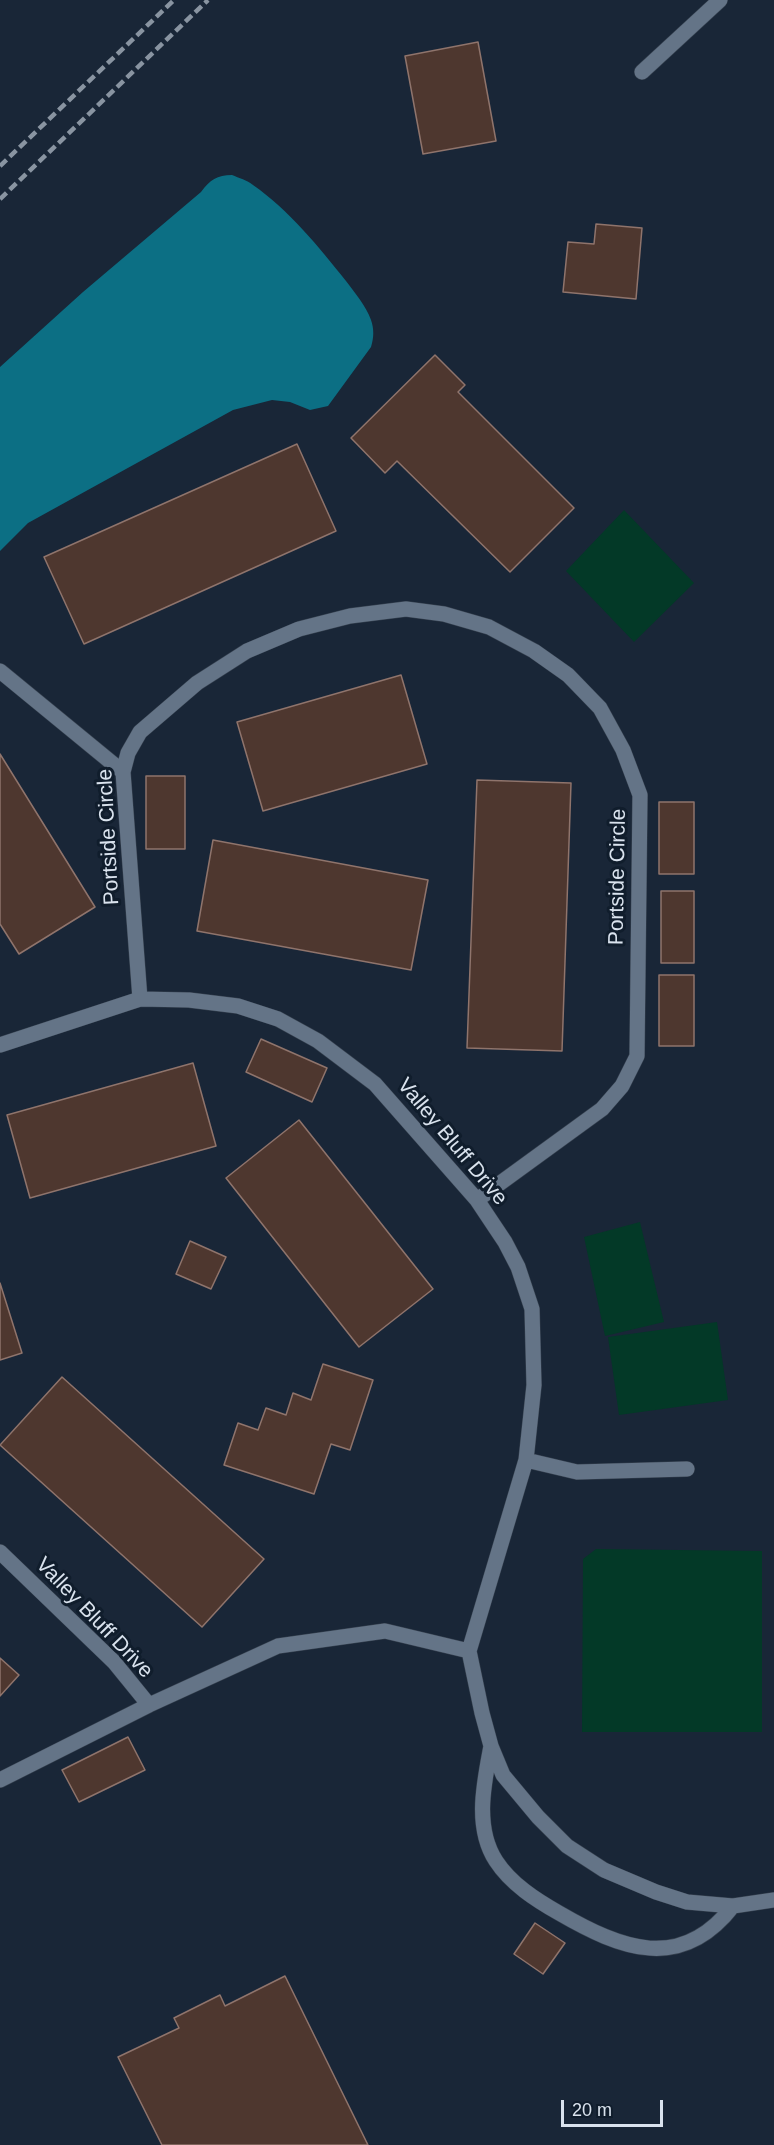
<!DOCTYPE html>
<html>
<head>
<meta charset="utf-8">
<style>
	body { margin:0 }
	#map { position:relative; width:774px; height:2145px; overflow:hidden; background:#192637; font-family:Helvetica,sans-serif }
	canvas { display:block }
	.scale { position:absolute; left:561px; top:2100px; width:102px; height:27px; box-sizing:border-box; border:3px solid #dae3ee; border-top:0; padding-left:8px; font-size:18px; line-height:21px; white-space:nowrap; color:#dae3ee; -webkit-text-stroke:4px #101d2c; paint-order:stroke }
</style>
</head>
<body>
<div id="map">
<canvas width="774" height="2145"></canvas>
<div class="scale">20 m</div>
</div>
<script>
const g = document.querySelector('canvas').getContext('2d');
g.lineJoin = 'round';
function fill(path, color) { g.fillStyle = color; g.fill(path, 'evenodd'); }
function trace(path, color, width, dash) { g.strokeStyle = color; g.lineWidth = width; g.lineCap = dash ? 'butt' : 'round'; g.setLineDash(dash || []); g.stroke(path); }
function drawText(font, color, halo, rows, align = 'center') {
  g.font = font + ' Helvetica,sans-serif'; g.lineWidth = 6; g.setLineDash([]); g.textBaseline = 'middle'; g.strokeStyle = halo; g.fillStyle = color; for (const [text, x, y, turn = 0] of rows) {
    g.save(); g.translate(x, y); g.rotate((+turn || 0) * Math.PI / 180); g.textAlign = isNaN(turn) ? turn : align; if (halo) g.strokeText(text, 0, 0); g.fillText(text, 0, 0); g.restore();
  }
}
const green = new Path2D(`
	M624 510 694 583 634 642 566 571Z
	M640 1222 664 1322 605 1336 584 1237Z
	M717 1322 728 1400 619 1415 608 1337Z
	M596 1549 762 1551V1732H582L583 1559Z`);
const water = new Path2D(`
	M232 175C239 178 247 180 253 185 289 210 319 247 346 281 355 293 366 306 371 320 374 329 374 337 371 347L328 406 310 410 290 402 272 400 233 410 28 523 0 551V367L83 292 201 192C210 180 217 175 232 175Z`);
const building = new Path2D(`
	M478 42 496 141 423 154 405 56Z
	M596 224 642 228 636 299 563 292 568 242 594 244Z
	M435 355 465 385 458 392 574 508 510 572 397 461 385 473 351 438Z
	M297 444 336 531 84 644 44 557Z
	M401 675 427 764 263 811 237 722Z
	M0 754 95 907 19 954 0 924Z
	M146 776H185V849H146Z
	M477 780 571 783 562 1051 467 1048Z
	M659 802H694V874H659Z
	M213 840 428 880 411 970 197 931Z
	M661 891H694V963H661Z
	M659 975H694V1046H659Z
	M261 1039 327 1068 312 1102 246 1072Z
	M193 1063 216 1146 30 1198 7 1115Z
	M299 1120 433 1289 359 1347 226 1178Z
	M190 1241 226 1257 211 1289 176 1274Z
	M0 1283 22 1353 0 1360Z
	M323 1364 373 1380 350 1450 331 1444 314 1494 224 1465 238 1423 258 1430 266 1408 286 1415 293 1393 311 1400Z
	M62 1377 264 1559 202 1627 0 1445Z
	M0 1658 19 1675 0 1696Z
	M128 1737 145 1770 79 1802 62 1770Z
	M535 1923 565 1943 543 1974 514 1954Z
	M285 1976 368 2145H162L118 2057 179 2028 174 2018 220 1995 225 2006Z`);
const minor = new Path2D(`
	M642 72 720 0
	M0 671 123 772
	M140 999 123 772 128 753 140 732 197 683 247 651 299 629 350 616 406 609 444 614 489 627 534 651 568 675 600 708 623 750 640 795 637 1056 622 1086 602 1109 477 1200
	M0 1045 140 999 189 1000 238 1006 278 1019 318 1041 375 1084 477 1200 505 1242 518 1267 532 1309 534 1385 526 1460 469 1651 482 1713 491 1746 503 1775 538 1817 567 1846 604 1870 656 1892 687 1902 733 1906 774 1900
	M526 1460 577 1472 687 1469
	M0 1552 114 1662 149 1705 278 1646 385 1631 469 1651
	M491 1746C484 1783 474 1827 496 1861 511 1884 536 1900 559 1913 621 1949 681 1973 733 1906
	M0 1780 149 1705`);
const rail = new Path2D(`
	M0 166 174 0
	M0 199 208 0`);
const streetNames = [
	["Portside Circle",109,837,-93],
	["Portside Circle",618,877,-89],
	["Valley Bluff Drive",452,1142,50],
	["Valley Bluff Drive",94,1618,46]
];
fill(green, '#033927');
fill(water, '#0c6f84');
fill(building, '#4e372f');
trace(building, '#8f746c', 1.5);
trace(minor, '#374250', 16);
trace(minor, '#647487', 15);
trace(rail, '#8994a1', 4.5, [9, 4.5]);
drawText('21px', '#dae3ee', '#101d2c', streetNames);
</script>
</body>
</html>
